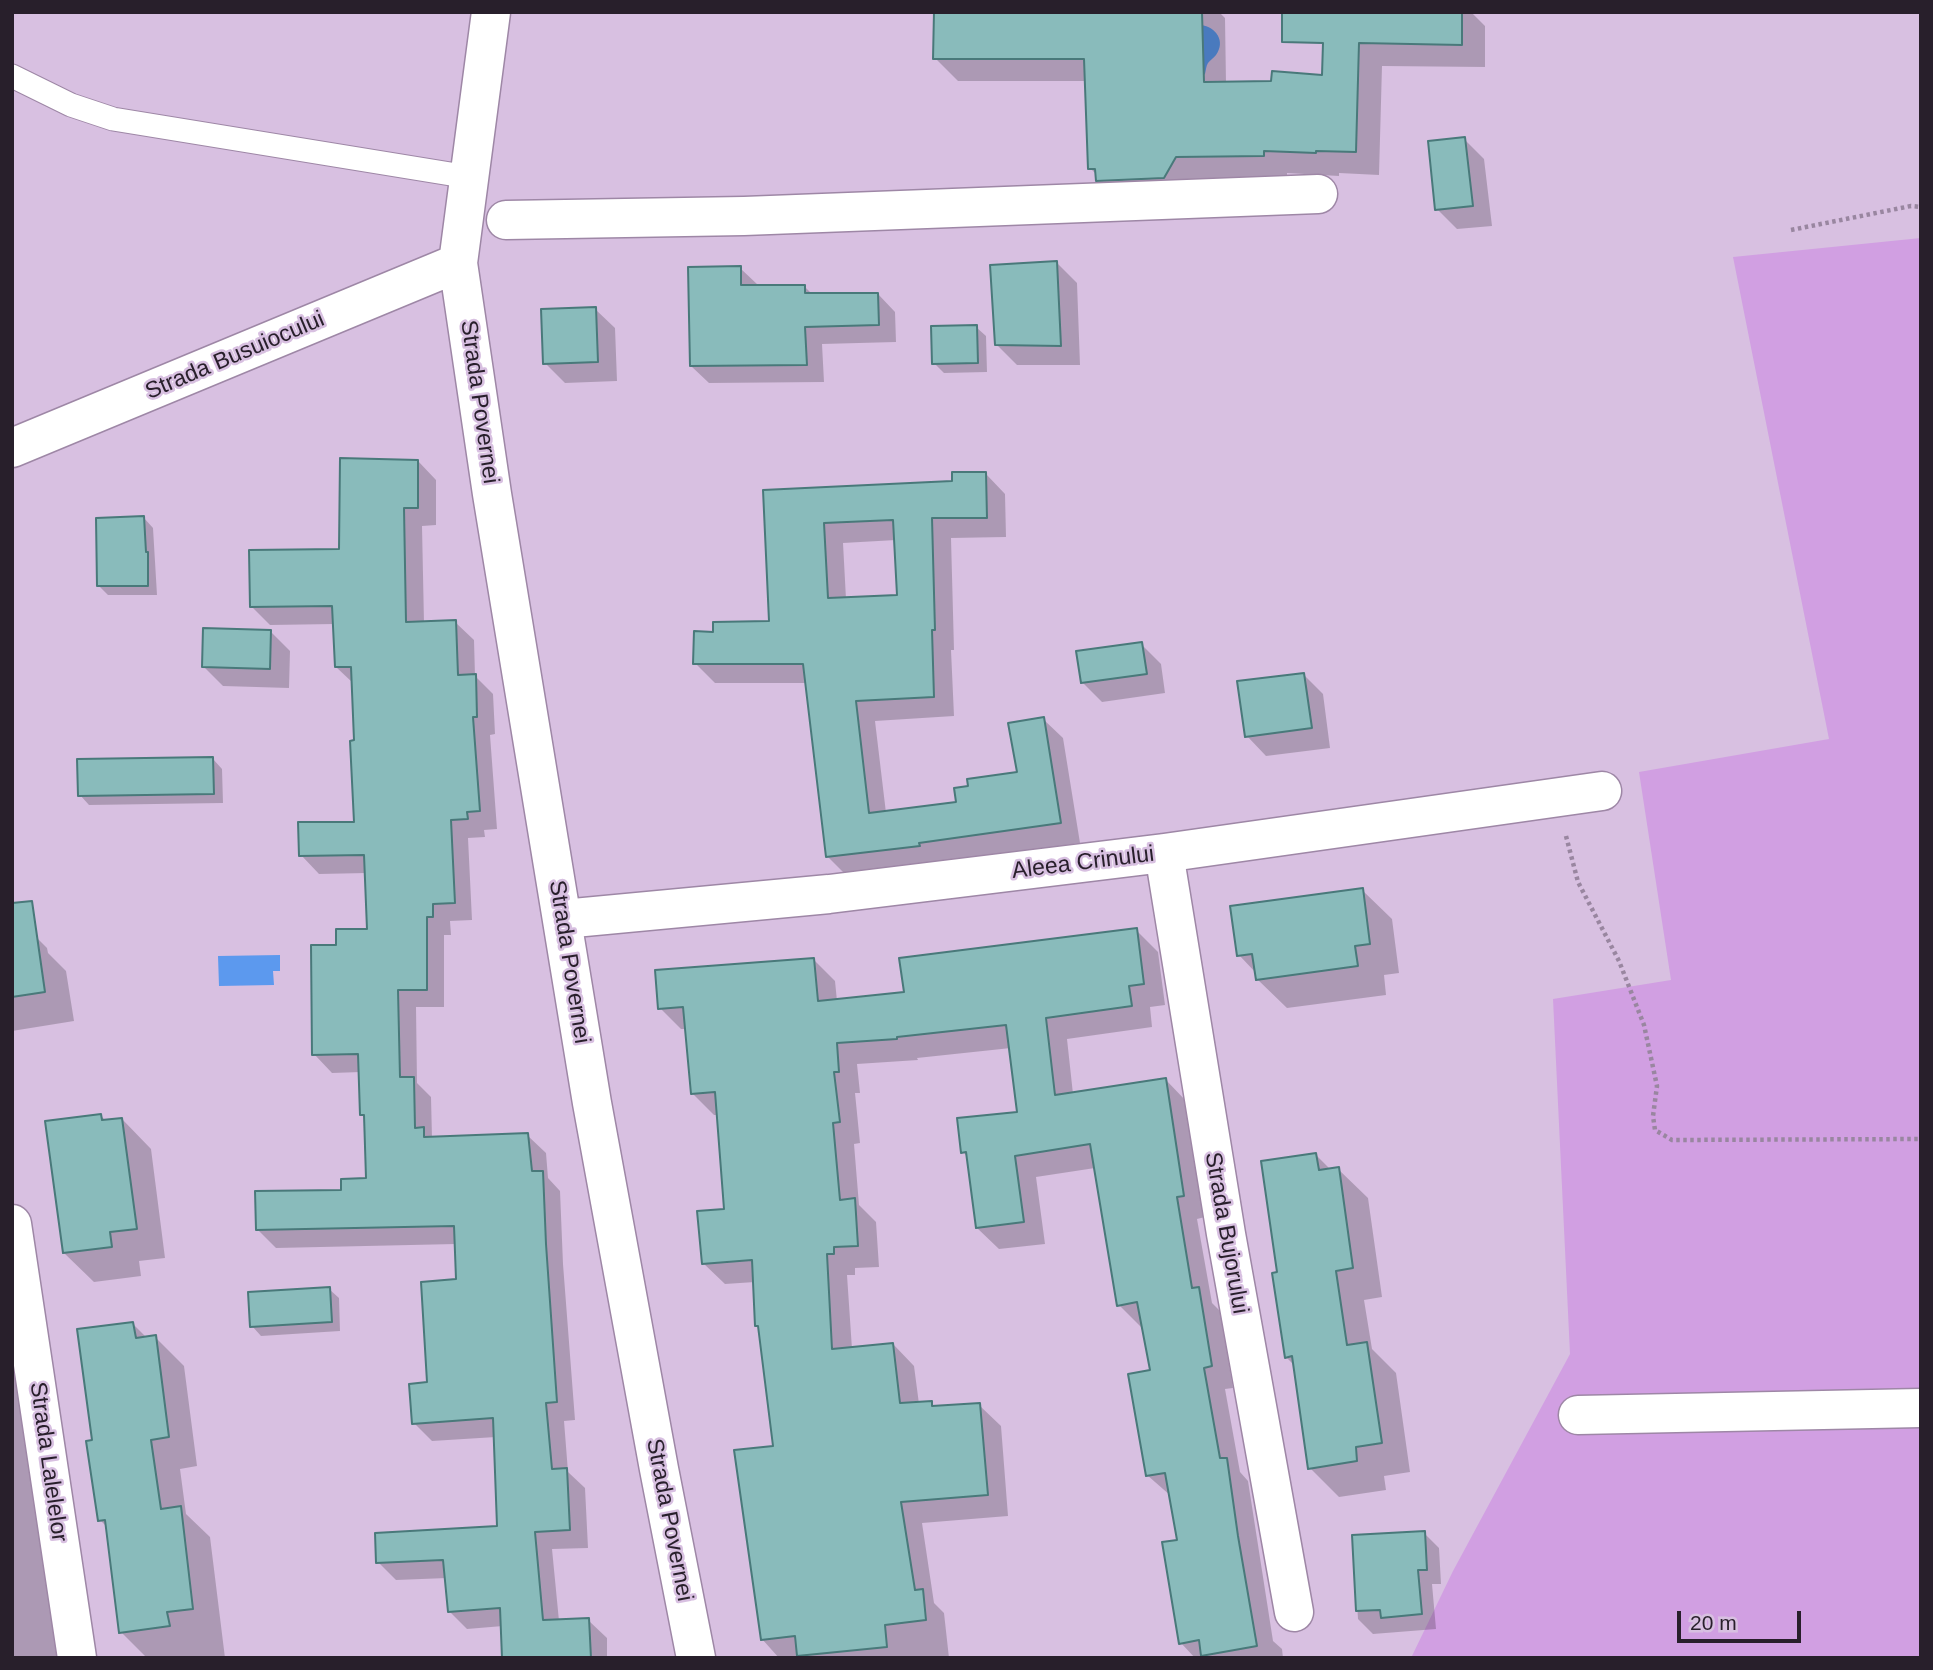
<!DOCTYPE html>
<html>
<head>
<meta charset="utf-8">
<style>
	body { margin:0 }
	#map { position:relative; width:1933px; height:1670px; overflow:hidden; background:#d8c0e1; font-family:Helvetica,sans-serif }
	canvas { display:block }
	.frame { position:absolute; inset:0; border:14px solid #281f2b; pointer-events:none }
	.scale { position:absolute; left:1677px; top:1611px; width:124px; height:32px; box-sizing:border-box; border:4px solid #281f2b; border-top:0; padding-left:9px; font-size:21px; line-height:24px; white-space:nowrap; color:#281f2b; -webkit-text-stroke:5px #d8c0e1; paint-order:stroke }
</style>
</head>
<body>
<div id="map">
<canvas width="1933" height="1670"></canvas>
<div class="frame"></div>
<div class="scale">20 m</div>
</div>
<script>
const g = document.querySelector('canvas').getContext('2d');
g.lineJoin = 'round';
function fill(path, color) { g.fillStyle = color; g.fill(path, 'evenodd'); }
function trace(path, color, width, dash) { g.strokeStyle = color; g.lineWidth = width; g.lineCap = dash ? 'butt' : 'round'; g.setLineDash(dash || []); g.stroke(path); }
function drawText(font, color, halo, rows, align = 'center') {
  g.font = font + ' Helvetica,sans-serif'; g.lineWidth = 5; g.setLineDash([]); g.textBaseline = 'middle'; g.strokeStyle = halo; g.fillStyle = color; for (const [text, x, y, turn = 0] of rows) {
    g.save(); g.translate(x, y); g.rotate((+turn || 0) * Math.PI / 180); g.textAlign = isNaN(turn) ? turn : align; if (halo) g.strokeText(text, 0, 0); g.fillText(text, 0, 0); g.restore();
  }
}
const green = new Path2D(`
	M1921 238V1658H1411L1453 1571 1570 1354 1553 999 1671 980 1639 772 1829 739 1733 257Z`);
const water = new Path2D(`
	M1201 25C1216 27 1226 41 1216 55 1214 58 1210 60 1208 63 1206 66 1206 70 1205 74L1200 77Z
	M280 955V971H273L274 985 219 986 218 956Z`);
const shadow = new Path2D(`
	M935 12H1219L1225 18 1226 83H1273L1324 77 1325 12H1471L1485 26V67L1382 66 1379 175 1339 173V176L1287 173V178L1121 203 1097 180V175L1090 168 1087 81H958L935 58Z
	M1464 139 1484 159 1492 226 1457 229 1437 209Z
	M1057 263 1077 283 1080 365H1017L997 345Z
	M740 268 758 285 804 286 813 295 878 294 895 312 896 342 822 344 824 382 709 383 691 366Z
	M595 309 615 328 617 381 565 383 545 363Z
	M976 327 986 336 987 372 944 373 934 363Z
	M418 461 436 480V525L422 526 424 623 455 622 474 640 475 676 493 694 495 734 490 735 497 829 484 830 485 837 468 838 472 920 450 921 451 935H444V1007H416L417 1083 431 1097 432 1138 527 1135 546 1153 548 1178 560 1191 563 1264 575 1420 564 1421 568 1472 585 1488 588 1548 552 1549 559 1621 588 1620 607 1638V1658H506L503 1626 467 1629 449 1611 447 1578 396 1580 378 1562 499 1527 496 1437 432 1441 414 1423 429 1384 458 1281 456 1244 276 1248 258 1230 368 1180 366 1119 362 1115 361 1072 332 1073 314 1054 338 946 369 931 367 873 319 874 301 855 356 824 353 683 336 667 335 624 270 625 252 607 341 551Z
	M986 474 1005 494 1006 537 951 538 954 650H951L954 716 875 721 886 813 958 804 1019 773 1043 719 1063 738 1080 843 847 876 827 856 807 683H715L695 663 715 633 771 623 764 492 954 482ZM896 540 898 597 846 599 843 543Z
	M144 518 153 528 157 595H108L98 585Z
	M270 631 290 651 289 688 223 686 204 667Z
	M1141 644 1161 664 1165 693 1102 702 1082 682Z
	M1303 674 1323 694 1330 748 1266 756 1247 736Z
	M213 759 222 769 223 803 89 805 80 795Z
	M1362 890 1392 919 1399 973 1384 975 1386 995 1287 1008 1257 979 1256 973 1239 955Z
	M12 919H18L47 948 48 953 66 971 74 1021 12 1031Z
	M1136 930 1158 952 1165 1005 1150 1007 1152 1027 1067 1039 1073 1094 1166 1080 1187 1102 1205 1217 1197 1219 1212 1303 1220 1311 1233 1388 1225 1389 1240 1472 1248 1481 1273 1641 1282 1649 1283 1658H1195L1181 1643 1179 1541 1171 1496 1147 1475 1152 1372 1144 1326 1141 1327 1119 1305 1095 1168 1036 1177 1045 1244 999 1249 977 1228 969 1158 963 1152 1019 1113 1011 1048 917 1058 918 1060 857 1064 860 1093H855L860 1143 854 1144 859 1205 876 1222 879 1267 855 1268V1275H847L852 1349 893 1344 914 1366 919 1404 931 1403 935 1407 979 1405 1001 1426 1008 1516 922 1523 934 1603 944 1613 949 1658H779L762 1639 775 1448 760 1329 757 1325 755 1282 725 1284 703 1263 726 1210 718 1115H714L692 1093 687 1029H681L660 1008 814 960 835 981 837 1001 905 994Z
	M101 1116 106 1121 122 1119 151 1149 165 1258 139 1261 141 1276 94 1282 64 1253Z
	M1316 1155 1331 1170 1338 1169 1368 1198 1382 1297 1364 1300 1372 1349 1396 1373 1410 1472 1384 1476 1386 1490 1339 1497 1310 1468 1295 1366 1286 1357 1279 1273Z
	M329 1289 339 1298 340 1331 261 1336 252 1326Z
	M12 1322 61 1658H12Z
	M133 1324 147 1338 155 1337 184 1366 197 1466 180 1469 186 1514 210 1537 225 1658H147L121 1632 108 1528 100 1520 94 1442Z
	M1424 1533 1439 1548 1441 1584H1432L1436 1629 1373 1634 1358 1619 1353 1537Z`);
const building = new Path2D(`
	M934 12H1202L1204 82 1271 81 1272 71 1322 75 1323 43 1282 42V12H1462V45L1359 43 1356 152 1316 151V153L1264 151V156L1176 157 1164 178 1096 181 1095 169H1088L1084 59H933Z
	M1465 137 1473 206 1435 210 1428 141Z
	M1057 261 1061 346 995 345 990 265Z
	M741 266V285H805V293H878L879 325 805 327 807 365 690 366 688 267Z
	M596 307 598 362 543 364 541 309Z
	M977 325 978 363 932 364 931 326Z
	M340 458 418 460V508H404L406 622 456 620 458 675 476 674 477 717H473L480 811 467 812 468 819 451 820 455 903 433 904V917H427V990H398L400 1077H414L415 1128 424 1127V1137L528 1133 532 1171H543L546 1244 557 1402 546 1403 552 1469 567 1468 570 1530 535 1532 543 1620 589 1618 591 1658H502L500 1608 448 1612 443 1560 376 1563 375 1533 497 1526 493 1418 412 1424 409 1384 427 1382 421 1282 456 1279 454 1226 256 1230 255 1191 341 1190V1179L366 1178 364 1115H360L358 1054 312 1055 311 945H336V929H367L364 855 299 856 298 822H354L350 741 354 740 351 667H335L332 606 250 607 249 550 339 549Z
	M952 472H986L987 518H932L935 630H932L934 697 856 701 869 813 956 802 954 788 968 786 967 779 1017 772 1008 723 1044 717 1061 823 919 843 920 846 826 857 803 664H693L694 631 713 632V622L769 621 763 490 952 481ZM893 520 897 595 828 598 824 523Z
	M144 516 146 552H148V586H97L96 518Z
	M203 628 271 630 270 669 202 667Z
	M1142 642 1147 674 1081 683 1076 651Z
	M1304 673 1312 728 1245 737 1237 681Z
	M213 757 214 794 78 796 77 759Z
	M1363 888 1370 944 1355 946 1358 966 1256 980 1252 954 1237 956 1230 906Z
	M32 901 45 992 12 997V903Z
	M1137 928 1144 984 1129 986 1132 1006 1046 1018 1055 1095 1166 1078 1184 1196 1177 1197 1192 1288 1199 1287 1212 1366 1204 1368 1220 1458H1227L1238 1536 1257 1646 1201 1656 1199 1640 1179 1644 1162 1542 1177 1540 1165 1473 1146 1476 1128 1374 1150 1370 1137 1302 1117 1306 1090 1144 1015 1156 1024 1222 976 1228 966 1152 961 1153 957 1118 1017 1112 1006 1025 897 1037V1039L837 1043 839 1072H834L840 1122 833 1123 840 1200 855 1198 858 1246 834 1247V1254H827L832 1349 893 1343 900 1403 932 1401V1406L980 1403 988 1495 901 1502 915 1590 923 1589 926 1620 885 1625 887 1647 797 1656 795 1636 761 1640 734 1450 773 1446 758 1326H755L752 1260 702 1264 697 1211 724 1209 715 1092 691 1094 683 1007 658 1009 655 970 814 958 818 1001 904 992 899 958Z
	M101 1114 102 1120 122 1118 137 1229 110 1232 112 1247 63 1253 45 1121Z
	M1316 1153 1319 1170 1339 1167 1353 1268 1336 1271 1347 1345 1367 1342 1382 1443 1356 1447 1357 1461 1308 1469 1292 1356 1285 1358 1272 1273 1277 1272 1261 1161Z
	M330 1287 332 1322 250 1327 248 1292Z
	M133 1322 136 1338 156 1335 169 1437 151 1440 161 1509 181 1506 193 1609 167 1612 170 1626 119 1633 105 1520 98 1521 86 1441 92 1440 77 1329Z
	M1425 1531 1427 1570H1418L1422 1614 1381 1618 1380 1610 1356 1611 1352 1535Z`);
const path = new Path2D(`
	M1791 230 1911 206 1921 207
	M1566 836 1578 882 1619 961 1644 1025 1657 1086 1653 1116 1655 1130 1672 1140 1921 1139`);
const service = new Path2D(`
	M12 76 71 105 113 119 469 177`);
const minor = new Path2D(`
	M491 12 458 263 492 494 592 1103 659 1469 696 1658
	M506 220 744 216 1318 194
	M12 448 458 263
	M1164 853 1226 1234 1294 1612
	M563 919 829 894 1164 853 1602 791
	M12 1224 77 1658
	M1578 1415 1921 1408`);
const streetNames = [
	["Strada Busuiocului",235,356,-23],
	["Strada Povernei",479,402,82],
	["Aleea Crinului",1083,863,-7],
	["Strada Povernei",569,962,81],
	["Strada Bujorului",1226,1233,80],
	["Strada Lalelelor",48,1462,82],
	["Strada Povernei",669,1520,79]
];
fill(green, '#d19fe2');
fill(water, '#5c99ee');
fill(shadow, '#0003');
fill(building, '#89bbbb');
trace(building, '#49797a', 2);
trace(service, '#9e87a6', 25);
trace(minor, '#9e87a6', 41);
trace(path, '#9986a0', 4.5, [3.5, 3.5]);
trace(service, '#fff', 23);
trace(minor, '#fff', 38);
drawText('23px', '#281f2b', '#d8c0e1', streetNames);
</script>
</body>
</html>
